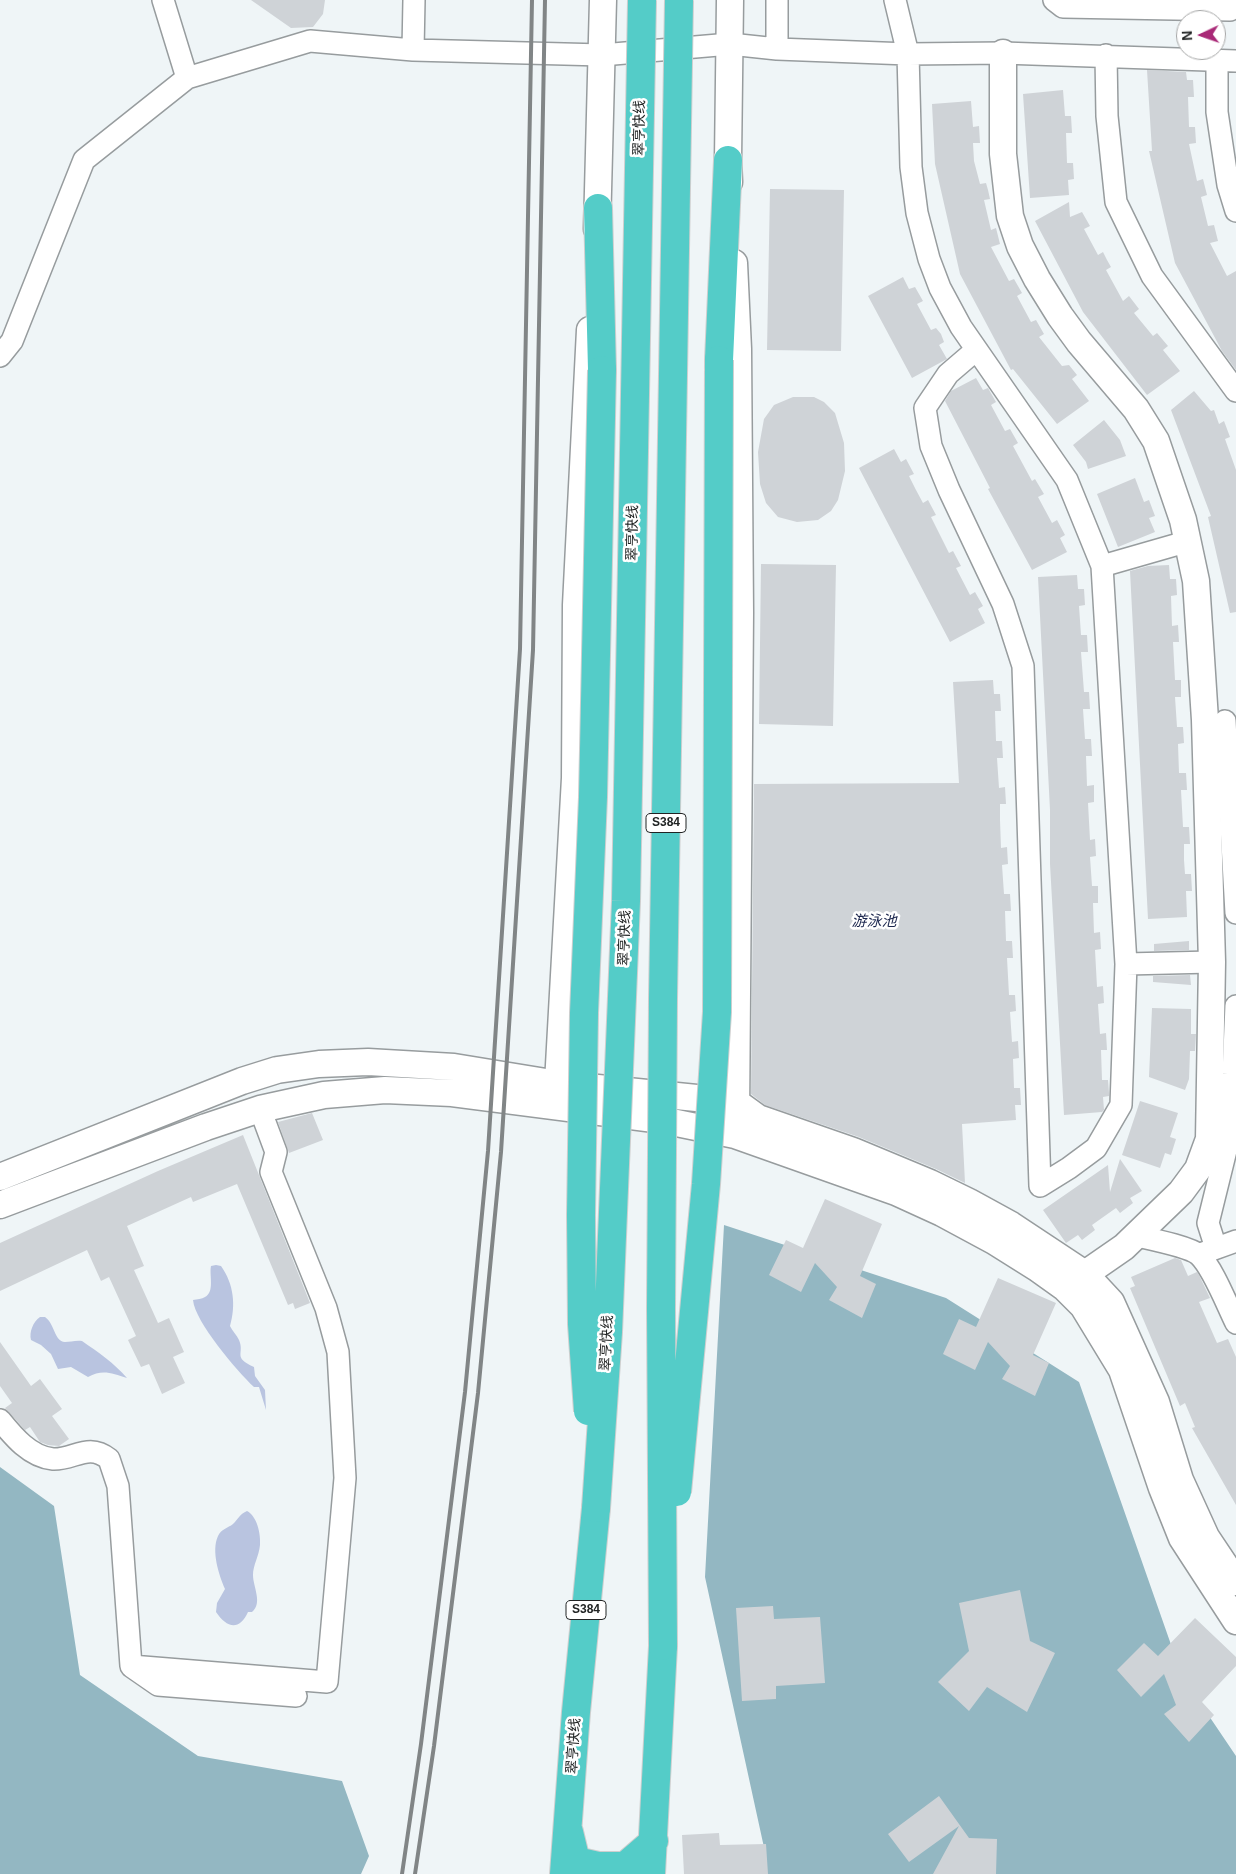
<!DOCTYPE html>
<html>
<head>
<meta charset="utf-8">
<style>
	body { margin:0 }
	#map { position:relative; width:1236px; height:1874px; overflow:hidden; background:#eff5f7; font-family:Helvetica,sans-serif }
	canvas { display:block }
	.north { position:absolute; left:1176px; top:10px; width:50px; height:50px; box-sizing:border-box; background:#fff; border:1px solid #a6a7a7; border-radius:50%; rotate:267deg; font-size:14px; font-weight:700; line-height:20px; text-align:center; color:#212424 }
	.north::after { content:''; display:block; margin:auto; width:18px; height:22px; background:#a92977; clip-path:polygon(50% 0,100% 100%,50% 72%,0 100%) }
</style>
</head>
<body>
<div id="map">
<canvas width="1236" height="1874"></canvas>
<div class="north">N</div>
</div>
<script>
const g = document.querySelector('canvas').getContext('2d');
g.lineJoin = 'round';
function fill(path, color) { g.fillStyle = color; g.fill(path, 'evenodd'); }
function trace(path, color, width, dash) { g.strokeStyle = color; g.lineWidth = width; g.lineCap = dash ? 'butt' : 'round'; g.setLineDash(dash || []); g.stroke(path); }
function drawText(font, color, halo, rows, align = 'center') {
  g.font = font + ' Helvetica,"Noto Sans SC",sans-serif'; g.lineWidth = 5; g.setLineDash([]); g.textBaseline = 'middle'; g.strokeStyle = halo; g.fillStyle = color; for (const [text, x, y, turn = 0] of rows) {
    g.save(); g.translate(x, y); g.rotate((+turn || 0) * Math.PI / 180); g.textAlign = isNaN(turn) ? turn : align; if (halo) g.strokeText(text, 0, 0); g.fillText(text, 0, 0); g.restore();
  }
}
const forest = new Path2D(`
	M724 1225 946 1298 1079 1382 1182 1676 1236 1756V1874H756L765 1852 705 1577Z
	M0 1467 54 1506 80 1675 198 1756 342 1781 369 1856 361 1874H0Z`);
const water = new Path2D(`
	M216 1265 221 1266C234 1284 236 1306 230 1326 232 1331 237 1335 239 1340 245 1354 232 1357 254 1367L255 1376 265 1390 266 1410 259 1387H254C237 1371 195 1322 193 1300 197 1299 202 1299 205 1297 215 1292 209 1275 211 1266Z
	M40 1317H45C55 1324 54 1341 65 1342 70 1342 76 1340 82 1341 98 1352 114 1363 127 1378 112 1373 102 1369 88 1377L71 1367 58 1369 51 1354 41 1345 31 1340C29 1332 33 1322 40 1317Z
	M247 1511C257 1516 261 1534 260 1545 259 1556 253 1565 253 1575 253 1587 263 1603 252 1612H248C239 1632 226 1627 216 1612L217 1603 225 1589C219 1575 211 1551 218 1536 221 1529 228 1528 233 1524 238 1519 240 1514 247 1511Z`);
const building = new Path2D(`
	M251 0H325L323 14 313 27 291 28Z
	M1147 70 1186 72 1187 80H1193L1194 97H1188L1189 127H1195L1196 143 1189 144 1197 181 1203 179 1207 195 1201 197 1208 226 1214 225 1218 241 1210 243 1227 276 1236 271V370L1222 351 1175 263 1149 151H1152Z
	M1063 90 1065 116H1071L1072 133H1066L1067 163H1073L1074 179 1068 180 1069 195 1030 198 1023 94Z
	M971 101 973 127 979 126 980 143H973L974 161 980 184 986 183 988 190 990 199 984 200 991 230 996 228 1000 244 991 247 1009 281 1014 279 1022 293 1017 296 1031 322 1036 320 1044 334 1039 337 1062 366 1069 365 1077 375 1072 379 1089 401 1057 424 1013 369 1011 370 960 274 935 164 932 104Z
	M770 189 844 190 841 351 767 350Z
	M1069 202 1070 217 1082 212 1090 226 1084 229 1098 255 1103 252 1107 260 1111 267 1106 270 1123 301 1129 296 1139 309 1134 313 1153 336 1157 333 1168 346 1163 350 1180 371 1147 395 1083 312 1035 221Z
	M903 277 909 289 915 287 923 301 917 304 931 330 936 328 941 334 944 342 939 345 947 359 912 378 868 296Z
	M976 378 983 390 988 388 996 402 991 405 1005 431 1010 429 1018 443 1013 446 1032 481 1035 479 1044 494 1038 497 1052 523 1057 520 1065 535 1060 538 1067 552 1032 570 988 489 990 488 945 401 951 391Z
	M1194 391 1211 411 1214 410 1219 424 1224 421 1230 437 1225 439 1236 470V612L1230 613 1208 517 1211 516 1171 410Z
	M793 397H814L824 402 835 413 844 443 845 471 838 500 831 511 818 520 797 522 778 517 766 503 760 484 758 452 764 419 774 405Z
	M1104 420 1120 440 1126 456 1088 469 1086 462 1073 445Z
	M894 449 901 462 906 459 914 474 909 476 916 490 923 503 928 500 936 515 931 517 949 553 953 551 961 566 956 568 970 595 975 592 983 606 978 609 985 623 950 642 859 468Z
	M1135 478 1144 502 1149 500 1155 516 1149 518 1155 532 1118 547 1097 494Z
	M761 564 836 565 833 726 759 724Z
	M1169 565 1170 579H1176L1177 595 1171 596 1172 626 1178 625 1179 642H1173L1175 680H1181V697H1175L1177 727H1183L1184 743 1178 744 1179 773H1186L1187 790H1181L1183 827H1189L1190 844H1184V860L1185 874H1191L1192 891H1186L1187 917 1148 919 1130 571 1148 566Z
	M1077 575 1078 589H1084L1085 605 1079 606 1081 635H1087L1088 652H1081L1084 692H1089L1090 709H1083L1085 739H1091L1092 756H1086L1087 786 1094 785V802L1088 803 1090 840 1095 839 1096 856 1090 857 1092 886H1098V903H1093L1094 933 1100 932 1101 949 1095 950 1097 987 1103 986 1104 1003 1098 1004 1100 1034 1106 1033 1107 1050H1101L1102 1080H1108L1109 1093V1096L1103 1097 1104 1110 1102 1112 1064 1115 1050 864V810L1038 577Z
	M993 680 994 694H1000L1001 711H995L996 741H1002L1003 758H997L999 788 1005 787 1006 804H1000V820L1001 848 1007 847 1008 864 1002 865 1004 894H1010L1011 911H1005L1006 941H1012L1013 958H1007L1009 995H1015L1016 1011 1010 1012 1012 1042 1018 1041 1019 1058 1013 1059 1014 1088H1020L1021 1105H1015L1016 1120 962 1124 965 1183 936 1169 859 1137 765 1105 751 1094 754 784 959 783 953 682Z
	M1189 941V950L1154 951V944Z
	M1190 975 1191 985 1153 982V976Z
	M1152 1008 1191 1009V1034H1196L1195 1051H1190L1189 1079 1185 1090 1149 1077Z
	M1140 1101 1178 1113 1170 1137 1176 1139 1171 1155 1165 1153 1160 1168 1122 1155Z
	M312 1113 323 1140 289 1153 278 1122Z
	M243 1135 310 1303 295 1309 293 1303 288 1305 237 1184 193 1202 191 1197 127 1226 144 1266 134 1270 158 1323 169 1318 184 1352 173 1357 185 1383 162 1394 149 1364 141 1367 128 1340 136 1336 109 1277 101 1281 87 1250 0 1291V1243L158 1171Z
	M1120 1159 1142 1191 1130 1198 1133 1203 1120 1213 1116 1208 1092 1225 1095 1230 1082 1240 1078 1235 1066 1243 1043 1210 1108 1165 1110 1192Z
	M825 1199 882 1224 860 1276 876 1284 862 1318 829 1300 837 1287 815 1263 801 1292 769 1275 786 1240 803 1248Z
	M1175 1258 1181 1260 1188 1276 1197 1272 1199 1275 1210 1298 1199 1302 1217 1343 1228 1339 1236 1357V1505L1192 1428 1195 1427 1185 1403 1180 1406 1130 1288 1135 1286 1131 1277Z
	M998 1278 1056 1303 1033 1355 1049 1363 1035 1396 1002 1379 1010 1366 988 1342 975 1370 943 1354 959 1319 976 1327Z
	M0 1342 31 1386 40 1379 62 1409 52 1416 69 1439 59 1446 48 1445 40 1442 30 1427 25 1430 5 1408 12 1403 0 1386Z
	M1020 1590 1030 1641 1055 1653 1027 1712 987 1687 969 1711 938 1682 969 1651 959 1603Z
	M773 1606 774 1619 820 1617 825 1683 776 1686V1699L742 1701 736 1608Z
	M1195 1618 1236 1657V1666L1202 1702 1214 1715 1189 1742 1164 1714 1176 1705 1164 1674 1141 1697 1117 1670 1144 1643 1158 1656Z
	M939 1796 969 1838 997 1839 996 1874H933L959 1826 909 1862 888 1834Z
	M719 1833 720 1845 766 1844 768 1874H684L682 1835Z`);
const minor = new Path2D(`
	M163 0 187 78
	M777 0V49
	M895 0 908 54 911 167 917 213 929 259 940 288 961 327 1067 480 1102 566 1126 964 1121 1105 1096 1148 1069 1168 1040 1186 1023 666 1003 604 949 490 931 446 925 408 948 374 976 350
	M1054 0 1063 7 1230 10 1236 7
	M413 50 414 0
	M1106 55 1107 116 1116 202 1152 276 1236 391
	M1217 60V112L1228 185 1236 211
	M0 356 12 341 84 160 187 78 310 41 413 50 602 55 730 44 777 49 908 54 1003 53 1236 61
	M1102 566 1189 541
	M1225 721 1236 913
	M1126 964 1212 962
	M1137 1236C1150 1239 1190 1247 1199 1255 1213 1268 1227 1305 1236 1323
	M1216 1248 1208 1223 1228 1142 1233 1074 1236 1006
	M1203 1253 1236 1241
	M0 1420C13 1436 30 1457 53 1459 74 1460 88 1442 109 1459L118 1486 131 1666 327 1682 345 1478 338 1352 326 1308 271 1172 276 1152 260 1109
	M132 1667 158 1685 296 1696`);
const tertiary = new Path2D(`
	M1003 53V154L1010 216 1020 246 1037 279 1060 316 1079 342 1136 409 1156 441 1183 520 1196 581 1205 720 1212 962 1209 1139 1198 1169 1181 1192 1124 1247 1085 1274
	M729 182 728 160 730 0
	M597 229 603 0
	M734 263 738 349 740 613 736 1119
	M557 1101 575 778 576 605 590 330
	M0 1177 242 1081 277 1070 319 1064 368 1062 454 1067 558 1084 736 1102 758 1118 853 1151 930 1183 969 1202 1011 1225 1085 1274 1111 1302 1156 1402 1180 1480 1206 1537 1236 1582
	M0 1205 206 1127 260 1109 324 1095 385 1090 452 1093 662 1120 735 1135 896 1192 942 1213 994 1241 1037 1268 1065 1288 1083 1306 1122 1370 1162 1488 1182 1538 1236 1621`);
const trunk = new Path2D(`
	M598 208 602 370
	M719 360 728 160
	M569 1832 576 1861 598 1866H625L654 1841
	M564 1874 576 1712 596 1508
	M651 1874 663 1646`);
const rail = new Path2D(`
	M402 1874 421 1744 465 1392 488 1151 520 649 532 0
	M415 1874 434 1746 478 1393 501 1152 533 650 545 0`);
const trunkBridge = new Path2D(`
	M588 1411 582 1324 581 1215 584 1013 593 797 602 370
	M677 1492 706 1184 717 1012 719 360
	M596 1508 608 1332 626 901 642 0
	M663 1646 661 1308 663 998 679 0`);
const shields = [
	[666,823,40],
	[586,1610,40]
];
const shieldNames = [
	["S384",666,823],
	["S384",586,1610]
];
const streetNames = [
	["翠亨快线",640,128,-89],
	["翠亨快线",633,533,-89],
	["翠亨快线",625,938,-88],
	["翠亨快线",607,1343,-87],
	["翠亨快线",574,1746,-86]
];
const waterNames = [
	["游泳池",874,922]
];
fill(forest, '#93b7c2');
fill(water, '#b9c4e0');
fill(building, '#cfd3d7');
trace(minor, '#979c9e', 24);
trace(tertiary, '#979c9e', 29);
trace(trunk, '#cecfcf', 30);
trace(minor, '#fff', 21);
trace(tertiary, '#fff', 26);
trace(trunk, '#54ccc8', 28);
trace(rail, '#818586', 4);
trace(trunkBridge, '#cecfcf', 30, []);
trace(trunkBridge, '#54ccc8', 28);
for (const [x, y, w] of shields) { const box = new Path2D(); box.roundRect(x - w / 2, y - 9.5, w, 19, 4); g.fillStyle = '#fff'; g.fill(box); trace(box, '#212424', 1); }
drawText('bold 12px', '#212424', null, shieldNames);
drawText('14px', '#212424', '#fff', streetNames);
drawText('italic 15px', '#1b264d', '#fff', waterNames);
</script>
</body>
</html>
